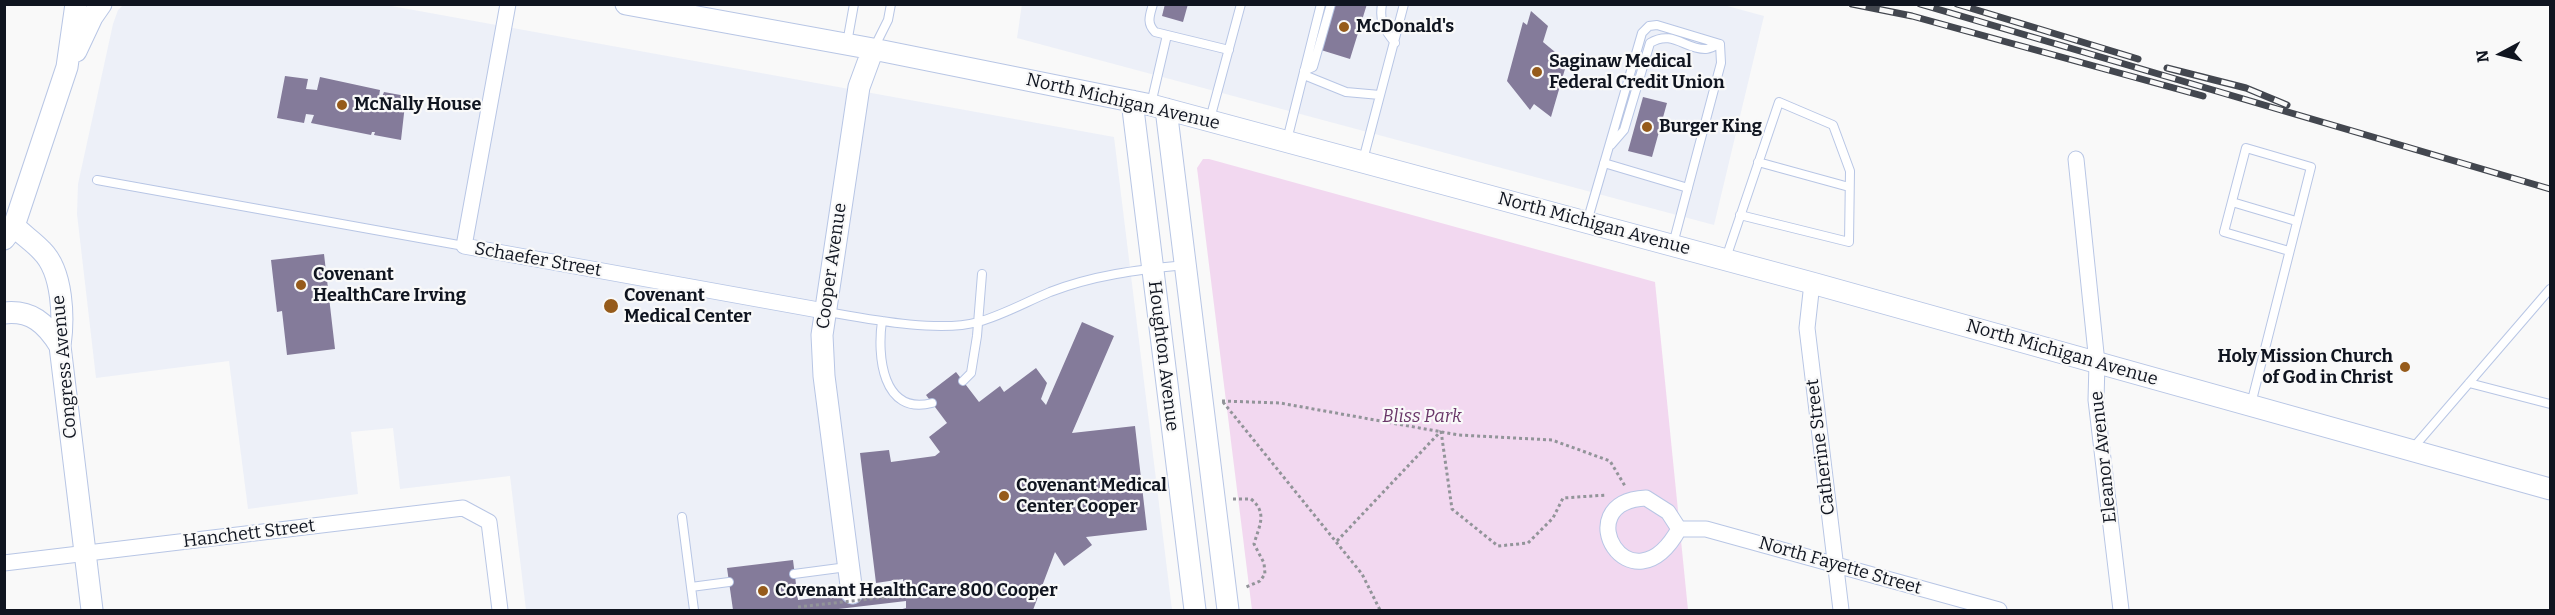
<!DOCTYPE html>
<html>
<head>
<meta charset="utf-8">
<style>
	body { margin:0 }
	#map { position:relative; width:2555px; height:615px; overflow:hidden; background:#f9f9f9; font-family:Bitter,serif }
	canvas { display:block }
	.frame { position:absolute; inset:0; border:6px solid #101520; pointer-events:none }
	.north { position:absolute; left:2471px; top:24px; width:60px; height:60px; -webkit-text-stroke:4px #f9f9f9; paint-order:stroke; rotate:263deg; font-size:16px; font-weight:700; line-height:24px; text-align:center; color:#101520 }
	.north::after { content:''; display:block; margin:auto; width:21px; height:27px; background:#101520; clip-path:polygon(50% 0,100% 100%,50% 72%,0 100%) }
</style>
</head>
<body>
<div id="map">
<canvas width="2555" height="615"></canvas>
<div class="frame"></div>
<div class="north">N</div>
</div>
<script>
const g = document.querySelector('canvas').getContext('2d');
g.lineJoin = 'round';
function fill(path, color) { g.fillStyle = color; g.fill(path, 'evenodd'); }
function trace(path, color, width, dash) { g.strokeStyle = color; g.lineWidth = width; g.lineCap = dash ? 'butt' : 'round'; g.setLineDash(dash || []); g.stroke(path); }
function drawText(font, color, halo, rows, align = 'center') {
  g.font = font + ' Bitter,serif'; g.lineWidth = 4.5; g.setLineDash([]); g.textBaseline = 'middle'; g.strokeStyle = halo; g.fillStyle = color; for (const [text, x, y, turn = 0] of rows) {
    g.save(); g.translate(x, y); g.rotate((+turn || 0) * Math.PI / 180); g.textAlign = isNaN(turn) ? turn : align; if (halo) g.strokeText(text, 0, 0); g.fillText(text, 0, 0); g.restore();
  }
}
const built = new Path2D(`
	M1022 4H1720L1764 16 1714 225 1017 38Z
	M123 5H386L1114 137 1172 610H526L510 476 400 489 393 428 351 432 358 494 248 509 229 361 96 378 77 214 78 184 113 24 118 10Z`);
const green = new Path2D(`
	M1203 159H1209L1655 282 1688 610H1252L1197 168Z`);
const building = new Path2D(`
	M1165 4H1188L1183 22 1162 16Z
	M1334 4H1367L1350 59 1321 50Z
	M1531 11 1548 26 1543 42 1567 62 1551 117 1534 104 1530 110 1507 81 1523 22 1527 25Z
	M285 76 308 79 306 89 317 90 320 77 380 90 379 96 382 97 384 92 406 96 401 140 374 135 375 132H372L371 135 311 123 314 115 306 114 304 123 277 118Z
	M1643 97 1667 103 1652 157 1628 151Z
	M324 254 335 349 287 355 282 311 277 312 271 260Z
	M1082 322 1114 336 1072 433 1135 426 1147 530 1086 537 1092 545 1064 566 1055 552 1033 610H899L906 608V601L830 610H733L727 568 793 560 798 600 904 587 903 579 876 583 860 453 889 450 891 462 935 456 940 452 929 437 947 423 926 395 956 372 979 402 1000 386 1004 392 1036 368 1047 383 1041 399 1046 405Z`);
const path = new Path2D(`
	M1222 401 1280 403 1459 435 1552 440 1610 461 1625 486
	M1223 402 1362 574 1380 610
	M1441 431 1452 509 1498 546 1528 543 1553 518 1563 498 1607 495
	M1233 499H1251C1268 513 1259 526 1254 544L1264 563 1265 574 1260 581 1244 588
	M1337 541 1441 431`);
const lane = new Path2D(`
	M1153 4C1150 15 1146 23 1155 32L1229 50
	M1382 4C1379 22 1384 29 1395 43
	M847 43 854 4
	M874 48 888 20 891 4
	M1304 71 1313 67 1331 4
	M1304 75 1346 92 1380 95
	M1151 104 1167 35
	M1210 119 1241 4
	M1287 140 1321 4
	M1611 145 1624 130 1650 43C1673 29 1685 50 1706 49 1710 49 1716 45 1720 44
	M1363 160 1404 4
	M1758 162 1849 187
	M1604 163 1688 188
	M97 180 464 246
	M2232 202 2296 221
	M1587 222 1642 33 1649 26 1657 25 1720 44 1721 63 1673 244
	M1726 258 1779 102 1833 125 1850 171 1849 242 1740 215
	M828 312C868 319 939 333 978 322 1003 315 1026 302 1050 292 1094 275 1137 270 1184 265
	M882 321C877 355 882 416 932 403
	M963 381 971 373 977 336 982 274
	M2469 383 2550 404
	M2251 404 2311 167 2246 148 2224 232 2289 251
	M2413 448 2550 289
	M682 517 691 587 729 582
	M794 574 847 567
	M691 587 694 610`);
const street = new Path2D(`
	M508 4 464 246 824 311
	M2076 159 2097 363 2096 400 2121 610
	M1812 283 1807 328 1841 610
	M1646 498 1668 512 1679 529C1631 615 1565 502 1646 498Z
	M1679 529H1706L1999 610
	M4 563 463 508 489 522 500 610`);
const secondary = new Path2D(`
	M626 4 873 49 1151 105 1812 283 2550 489
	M76 51 92 17 101 4
	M1132 101 1195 610
	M1166 109 1228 610
	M14 226C23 235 34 242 42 251 63 272 64 318 60 346L92 610
	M4 239 14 226 67 67 76 4
	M4 313C31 310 46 323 60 346
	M852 593 824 376 822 335 859 87 873 49`);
const rail = new Path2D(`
	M1852 4 1912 16 2203 96
	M1920 4 2550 189
	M1957 4 2138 59
	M2167 68 2246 88 2287 105`);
const pathBridge = new Path2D(`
	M798 607 905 595`);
const markers = [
	[1344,27,6,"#965b1b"],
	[1537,72,6,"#965b1b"],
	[342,105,6,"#965b1b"],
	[1647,127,6,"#965b1b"],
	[301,285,6,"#965b1b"],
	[611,306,8,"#965b1b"],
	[2405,367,6,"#965b1b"],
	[1004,496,6,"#965b1b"],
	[763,591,6,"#965b1b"]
];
const poiNames = [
	["McDonald's",1356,27],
	["Saginaw Medical",1549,62],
	["Federal Credit Union",1549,83],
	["McNally House",354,105],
	["Burger King",1659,127],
	["Covenant",313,275],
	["HealthCare Irving",313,296],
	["Covenant",624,296],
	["Medical Center",624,317],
	["Holy Mission Church",2393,357,"right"],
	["of God in Christ",2393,378,"right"],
	["Covenant Medical",1016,486],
	["Center Cooper",1016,507],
	["Covenant HealthCare 800 Cooper",775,591]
];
const streetNames = [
	["North Michigan Avenue",1123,102,13],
	["North Michigan Avenue",1594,224,15],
	["Schaefer Street",538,260,10],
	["Cooper Avenue",832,266,-82],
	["North Michigan Avenue",2062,353,16],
	["Houghton Avenue",1163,356,83],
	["Congress Avenue",65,367,-95],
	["Catherine Street",1821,447,-97],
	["Eleanor Avenue",2104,457,-96],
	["Hanchett Street",249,534,-7],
	["North Fayette Street",1840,566,16]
];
const parkNames = [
	["Bliss Park",1422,417]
];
fill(built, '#edf0f8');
fill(green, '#f2d8f0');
fill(building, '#847b9a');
trace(lane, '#b8c6e5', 10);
trace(street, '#b8c6e5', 17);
trace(secondary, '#b8c6e5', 23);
trace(path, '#929499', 3, [3, 3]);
trace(lane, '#fff', 8);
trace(street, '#fff', 15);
trace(secondary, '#fff', 21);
trace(rail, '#43474f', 7);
trace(rail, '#f9f9f9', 4.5, [14]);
trace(pathBridge, '#929499', 3, [3, 3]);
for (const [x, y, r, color] of markers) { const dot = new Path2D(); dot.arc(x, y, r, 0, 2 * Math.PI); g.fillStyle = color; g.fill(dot); trace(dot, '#f9f9f9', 2); }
drawText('bold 18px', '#101520', '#f9f9f9', poiNames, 'left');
drawText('18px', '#101520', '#f9f9f9', streetNames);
drawText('italic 18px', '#6a3869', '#f9f9f9', parkNames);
</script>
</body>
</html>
